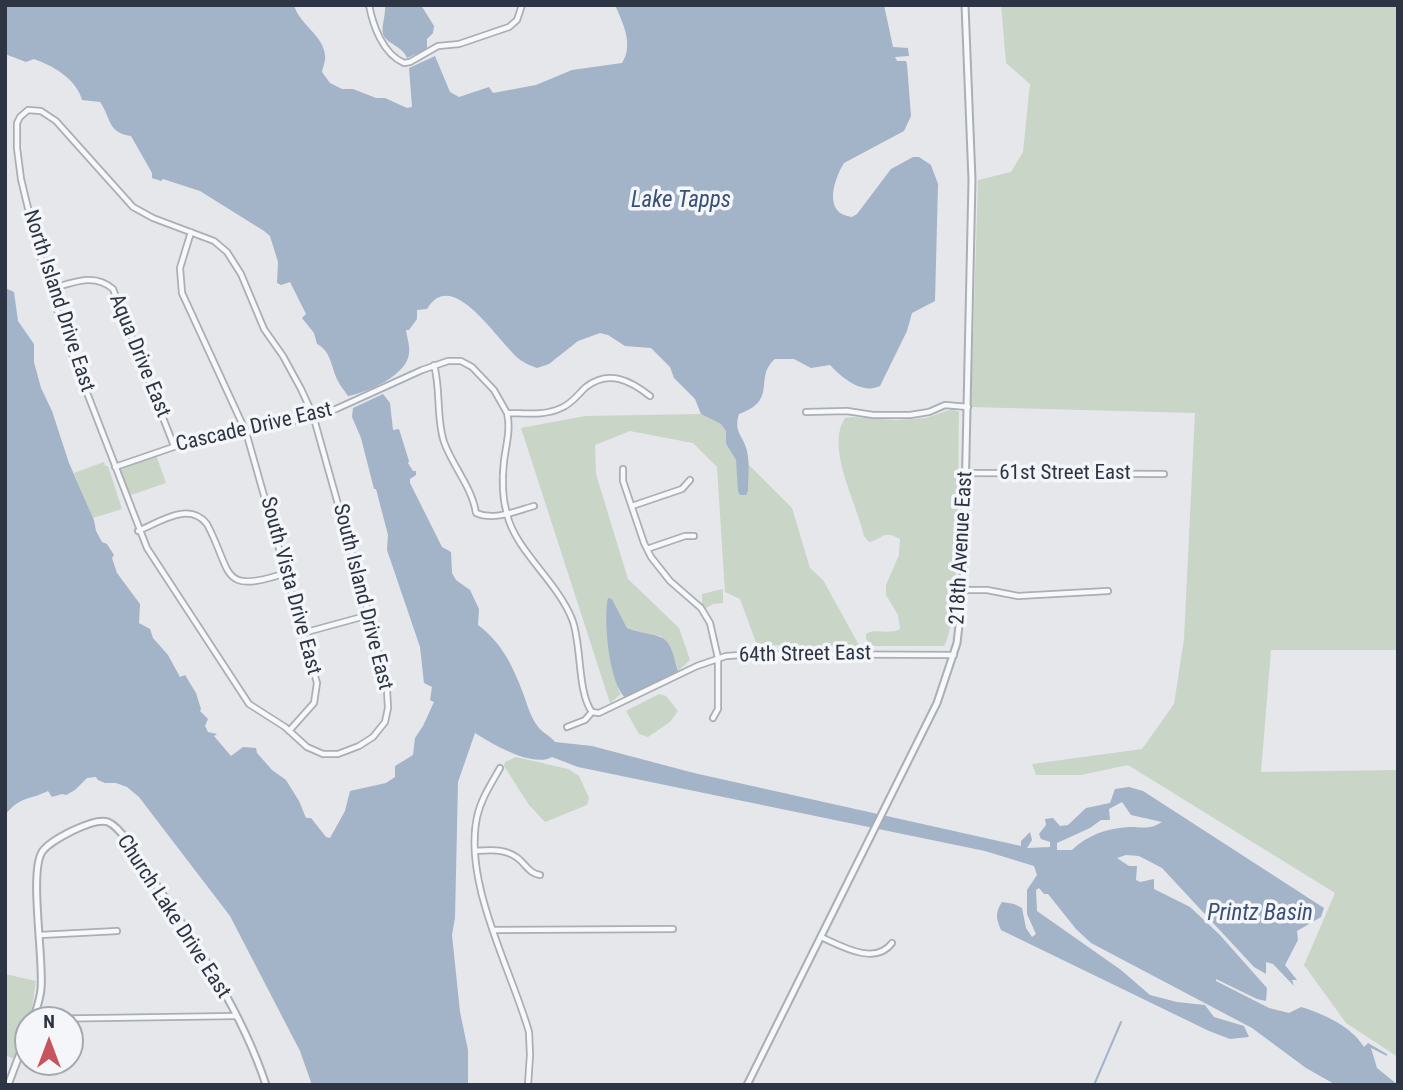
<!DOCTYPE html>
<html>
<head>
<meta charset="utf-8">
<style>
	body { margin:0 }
	#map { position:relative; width:1403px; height:1090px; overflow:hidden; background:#e5e7eb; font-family:"Roboto Condensed",sans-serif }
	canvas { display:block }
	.frame { position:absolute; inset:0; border:7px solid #2d3443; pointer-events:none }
	.north { position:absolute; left:14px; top:1006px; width:70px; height:70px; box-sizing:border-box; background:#f4f6f9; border:2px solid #a4a8b0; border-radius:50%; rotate:0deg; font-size:19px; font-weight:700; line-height:28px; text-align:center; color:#2d3443 }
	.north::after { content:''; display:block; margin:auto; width:24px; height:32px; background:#c6545e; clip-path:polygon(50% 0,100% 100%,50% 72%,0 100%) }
</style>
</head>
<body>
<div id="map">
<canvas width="1403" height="1090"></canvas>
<div class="frame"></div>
<div class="north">N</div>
</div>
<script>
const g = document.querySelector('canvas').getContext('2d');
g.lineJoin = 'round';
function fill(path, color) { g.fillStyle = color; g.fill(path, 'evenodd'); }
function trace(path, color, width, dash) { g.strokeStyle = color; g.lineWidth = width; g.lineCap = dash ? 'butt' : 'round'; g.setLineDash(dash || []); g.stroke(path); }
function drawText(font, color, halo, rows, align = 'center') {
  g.font = font + ' "Roboto Condensed",sans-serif'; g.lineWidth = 7; g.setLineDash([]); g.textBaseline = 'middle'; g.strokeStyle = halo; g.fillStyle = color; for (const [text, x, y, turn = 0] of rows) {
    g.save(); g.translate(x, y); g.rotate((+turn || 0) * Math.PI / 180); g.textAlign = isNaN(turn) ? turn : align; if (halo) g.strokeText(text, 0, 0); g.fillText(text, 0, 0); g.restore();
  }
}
const green = new Path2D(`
	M1001 5H1398V650H1271L1261 772 1398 770V1057L1346 1023 1304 965 1335 893 1128 765 1081 775H1036L1032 764 1142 749 1174 704 1184 639 1195 413 971 407 978 180 1011 172 1023 152 1030 84 1006 63Z
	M952 409 959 412C958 450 961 624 944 646H873L866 639V634C876 628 889 635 900 629L898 615 886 595V585L899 555 900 539C882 529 884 539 869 542L864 536C858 505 825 448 845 418L852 417 895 420 926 418Z
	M701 414 721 424 726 431V444L736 460 740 495 748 491V464L792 508 810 568 823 580 860 647 757 645 740 599 725 592 717 467 693 443 630 431 595 445 596 474 628 579 679 628 690 660 678 671 676 662 661 636 646 634 627 628 612 599 618 689 621 694 610 703 521 428 585 416Z
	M156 455 166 483 128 496 119 468Z
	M104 462 105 466H108L122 509 93 518 74 473Z
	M723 589V603L713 604 706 608 702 604V594Z
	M659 694 666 696 678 711 670 722 648 737 639 734 626 711Z
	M516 757 568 769 579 776 589 798 587 805 545 822 529 805 504 766 505 762Z
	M5 974 36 981 31 1014 14 1059 5 1055Z`);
const water = new Path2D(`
	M5 5H294C299 24 323 35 325 55 326 60 323 67 322 72L330 83 342 89H353L376 98H385L407 108 412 107 409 68 435 56 450 92 459 97 489 87 493 93 536 85 572 70 622 63C634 45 623 23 615 5H884L893 47 908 48 909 56 895 57 897 61H906L907 64 911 116 904 131 844 163C833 181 823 214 852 217L857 214 891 169 913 157H919L931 165 938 184 935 301 912 313 907 331 880 386C862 395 841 377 830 365L811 368 794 359H775C753 378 779 400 739 414 733 433 744 436 747 451 750 464 748 478 748 491L746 495H740L738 491 736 460 726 444V431L721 424 701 414 695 399 674 378 670 367 651 348 625 346 608 335 600 333 578 341 549 364 537 368C532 366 526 364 522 361 500 346 453 264 427 309L417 310V319L409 330H406C407 337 410 346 409 353 408 375 366 393 348 396 345 391 340 386 338 381 331 368 332 352 317 344L314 333 302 318 306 314 290 282 281 285 277 283 278 262 270 236 264 231 200 191 163 179 161 181 152 178V173L131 136C107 133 111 117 100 102L82 100C77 80 54 66 34 59L26 62 5 54Z
	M385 5H421L434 26 433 33 427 39V49L407 58C403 46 385 43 383 34 381 27 386 15 385 5Z
	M5 288 14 292 18 321 34 344V362L41 388 52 411 69 463 94 520 96 531 102 542 107 544 114 555 112 558 117 573 140 604 139 623 150 629 153 638 168 655 180 677 185 675 196 693 201 709 200 711 208 719 205 726 208 732 217 734 214 736 231 756 243 747 256 748 257 753 272 770 286 780 299 801 306 818H311L326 837 330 838 345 811 350 791 386 783 395 777V766L413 755 415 738 423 726 434 702 430 700 432 687 424 683 420 647 387 550 388 535 376 489H374L361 438 352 417 353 408 383 394 390 403 393 430 399 429 409 461 408 463 413 471H416V475L410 479V483L442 547 451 552 452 573 456 580 470 590 479 609 478 625C501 642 513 666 523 693 527 704 531 719 539 728 543 733 549 735 555 742L592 746 694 773 1021 846V841L1030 832 1032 840 1027 848 1050 847V842L1041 839 1039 834 1046 825 1045 819 1053 818 1060 826 1068 825 1086 808 1110 803 1115 789 1129 787 1143 791 1324 908 1321 917 1297 931 1298 940 1285 965 1297 980H1292L1294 986 1273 964 1266 962V974L1254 967 1162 868 1139 856 1126 855 1117 858 1129 866H1137L1136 880 1140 882 1154 879V889L1190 907 1219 934 1267 988 1266 1001 1257 999 1216 979V981L1269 1008 1289 1013 1301 1007C1324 1014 1351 1026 1364 1047L1368 1043 1387 1054V1056L1371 1048 1377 1068 1398 1085H1336L1306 1068 1252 1028 1091 943 1076 929 1048 894H1044L1039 888 1036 890 1037 911 1121 970 1150 995 1177 1002 1205 1005 1214 1017 1244 1026 1249 1037 1230 1039 1209 1031 1001 930C996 918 995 913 1002 902L1014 904 1022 908 1026 928 1032 937 1036 934 1027 914V890L1037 875 1034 866 985 851 578 767 552 757C533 768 492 744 475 733L458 782 455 918 452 935 460 1012 468 1050V1085H312L300 1051 230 916 139 797 127 787 116 783H105L98 780 96 777 87 778 75 790 66 795 62 794 52 797 48 791C30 800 20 796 5 815ZM1122 802 1131 815 1162 822C1149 830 1144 827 1129 827 1108 828 1087 835 1072 850H1057V843L1090 828 1101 820H1110L1109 809Z
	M608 598 612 599 627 628C664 641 667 627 678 671L626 698C609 685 603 618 608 598Z`);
const stream = new Path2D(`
	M1094 1085 1121 1022`);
const minor = new Path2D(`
	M369 5C373 26 383 54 404 63L410 62 438 46 459 44 509 27 517 20 522 5
	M28 110 41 111 56 121 133 207 153 218 214 241 227 252 241 274 264 329 283 356 301 389 313 415 369 615 387 690 388 708 385 722 373 737 359 746 338 754H323L307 747 285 727 249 704 147 548 67 341 38 250 21 179 17 148V123L20 117Z
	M191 232 180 268 182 293 246 432 317 683 314 703 289 731
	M50 289C72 283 94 272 113 289L174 446
	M434 365C441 390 436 418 444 442 453 467 472 487 476 513 494 521 516 511 534 506
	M806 412 847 411 873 415H910L929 412 945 405 968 407
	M507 413C511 429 506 445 504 461 502 479 502 497 507 514 515 550 557 581 572 619 582 644 577 692 592 712
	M115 467 191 441 266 429 336 409 422 370 448 361H461L472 367 494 390 507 413C525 413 545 416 561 408 572 404 578 394 586 387 609 369 631 381 650 396
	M623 469V481L644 543 651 557 670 581 701 608 710 623 718 658V709L713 718
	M966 473 1164 474
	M632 506 682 489 690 480
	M138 531C160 522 189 501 207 524 233 573 219 595 286 573
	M647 549 685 536H694
	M963 590H987L1018 596 1108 591
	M303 633 369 615
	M567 727 585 720 592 712 599 713 697 666 726 656 757 654 954 655
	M500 768C491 784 481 799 477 817 463 883 511 969 529 1032L530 1055 528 1085
	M475 851C492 850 508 848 521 861 528 868 530 873 540 875
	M494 930 673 929
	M40 935 117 931
	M821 937C841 946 875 966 892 943
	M33 1019 236 1016`);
const tertiary = new Path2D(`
	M33 1020C36 1010 40 1000 41 989 44 959 29 873 42 852 50 840 94 817 108 822 122 828 139 858 147 871 192 938 241 1008 266 1085
	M8 1085 28 1032
	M747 1085 937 703 957 643 963 590 972 180 965 5`);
const streetNames = [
	["North Island Drive East",58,301,72],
	["Aqua Drive East",139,356,68],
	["Cascade Drive East",254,428,-13],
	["61st Street East",1065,474],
	["218th Avenue East",962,548,-87],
	["South Vista Drive East",290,586,75],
	["South Island Drive East",362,597,76],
	["64th Street East",805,655,-1],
	["Church Lake Drive East",173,917,57]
];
const waterNames = [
	["Lake Tapps",681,201],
	["Printz Basin",1260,914]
];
fill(green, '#c9d5c6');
fill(water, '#a3b3c8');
trace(stream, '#a3b3c8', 2);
trace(minor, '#aaaeb5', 8);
trace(tertiary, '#aaaeb5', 9);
trace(minor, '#f7f8fa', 4.5);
trace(tertiary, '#f7f8fa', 5);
drawText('21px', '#2d3443', '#f4f6f9', streetNames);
drawText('italic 23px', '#3a5074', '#f4f6f9', waterNames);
</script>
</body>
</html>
